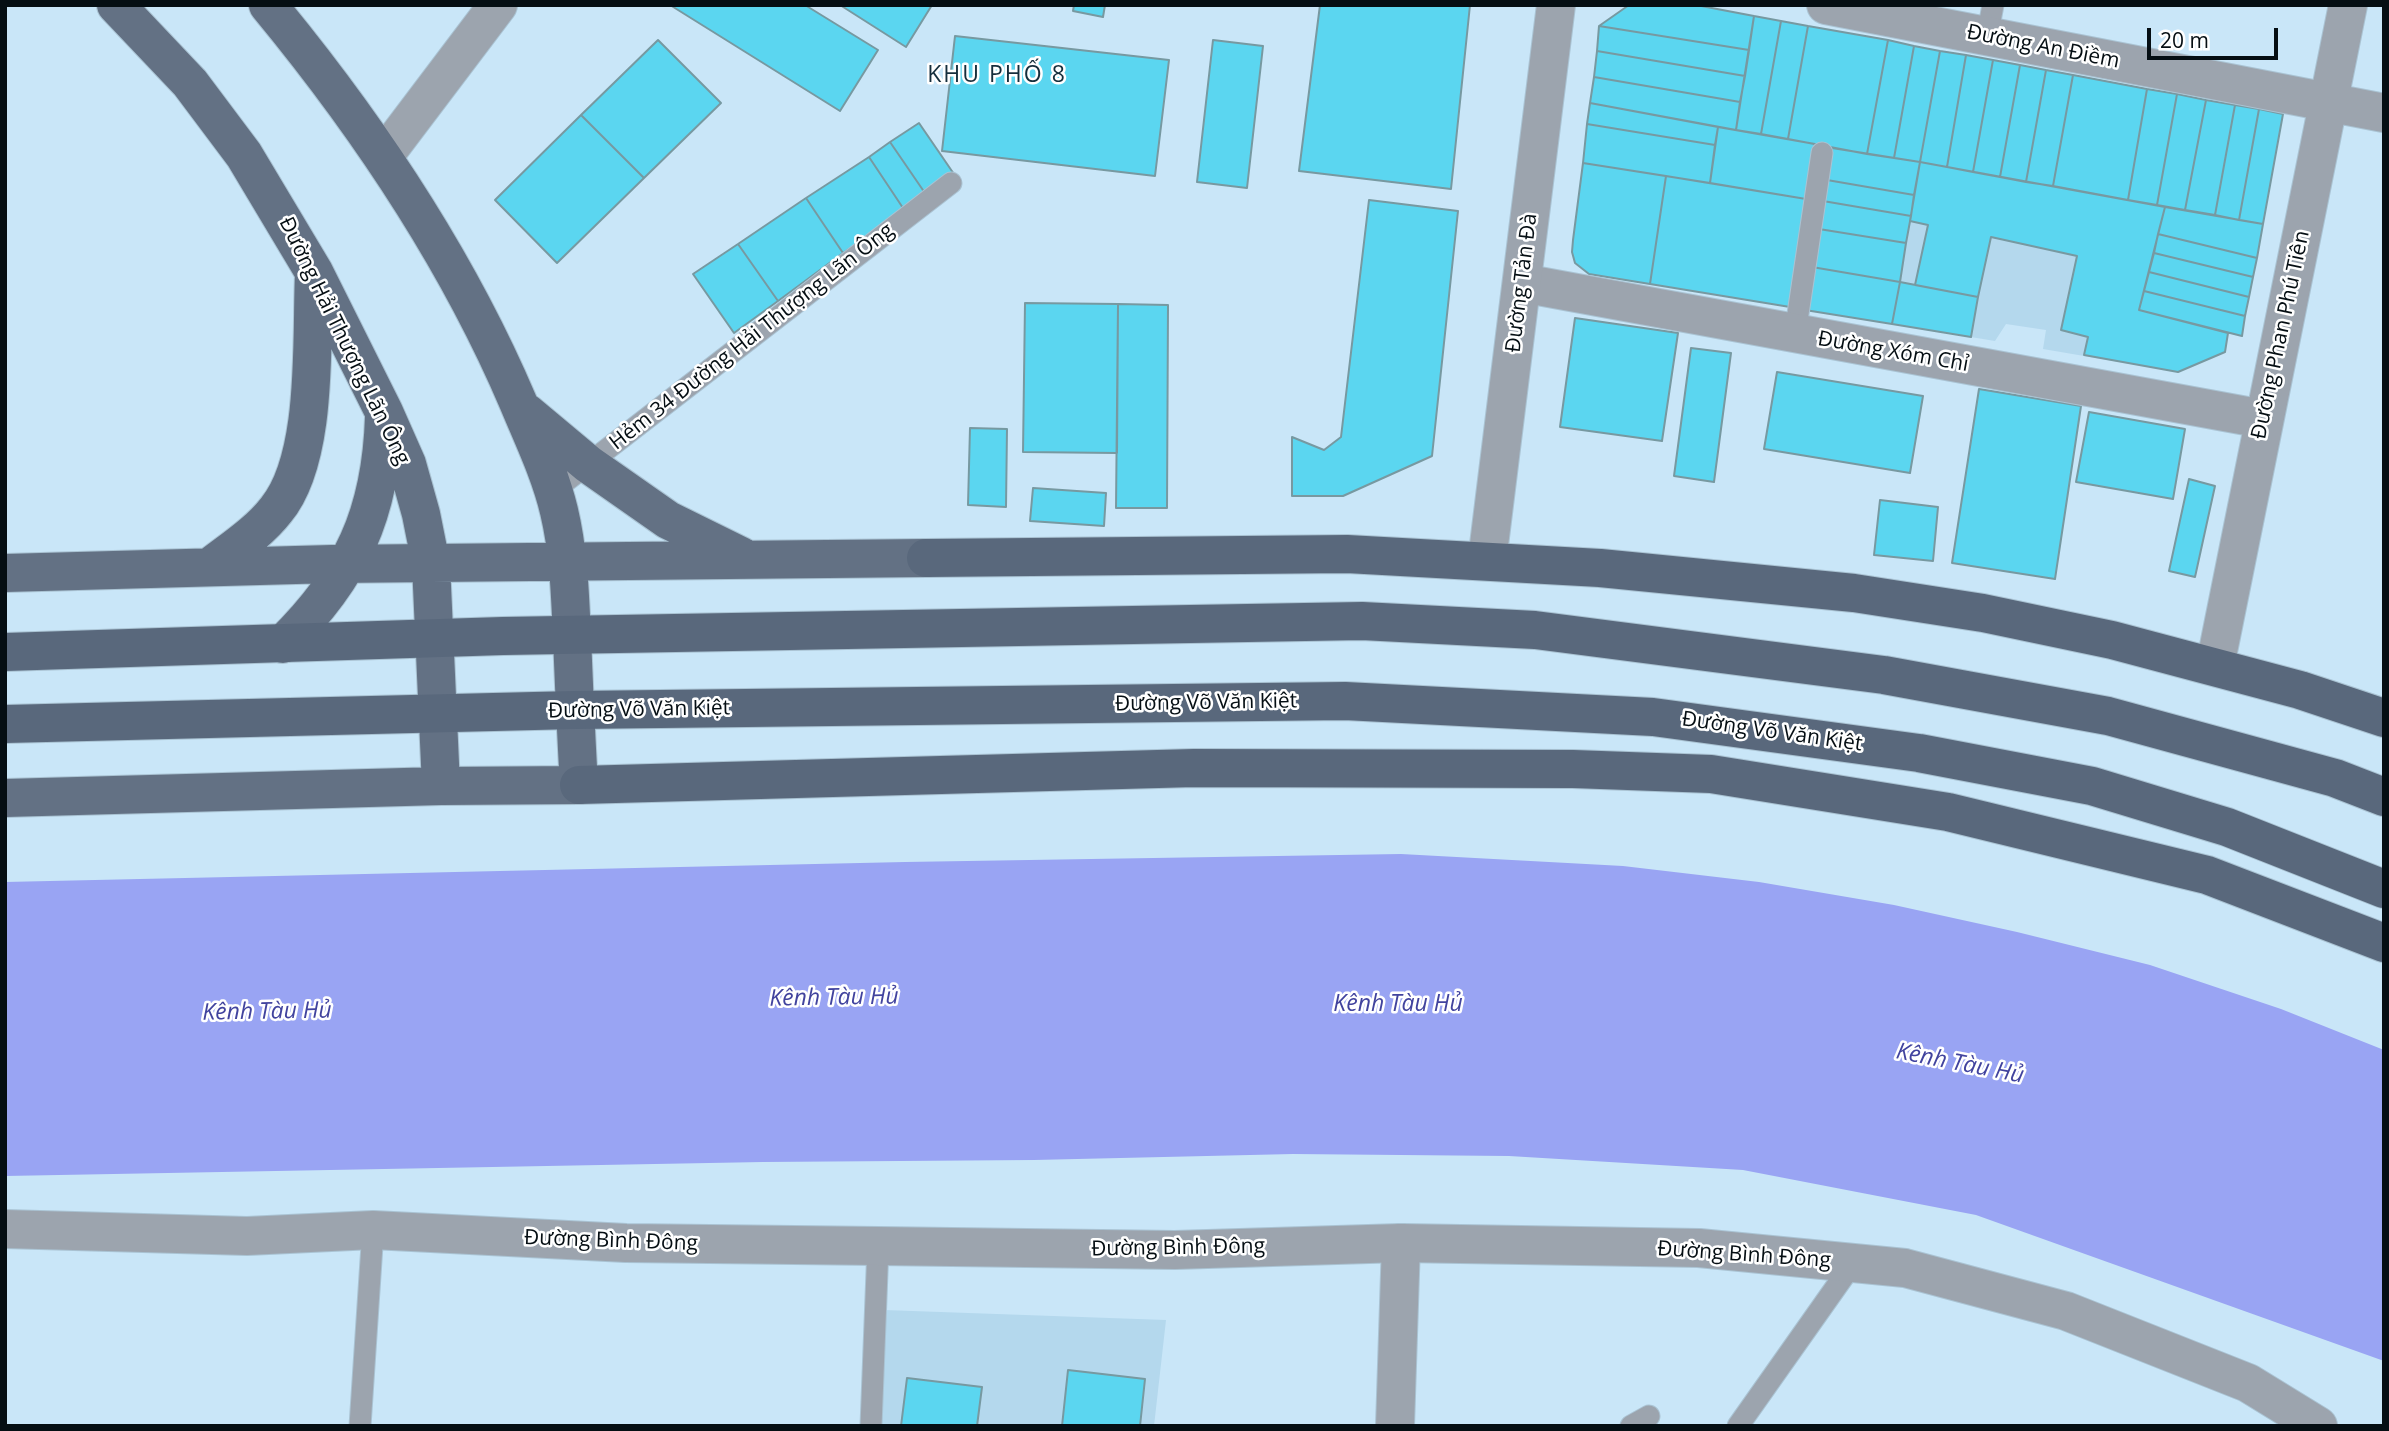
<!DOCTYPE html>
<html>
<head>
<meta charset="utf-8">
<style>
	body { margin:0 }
	#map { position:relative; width:2389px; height:1431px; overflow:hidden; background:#c9e6f8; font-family:"Open Sans",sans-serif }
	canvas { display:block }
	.frame { position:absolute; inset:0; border:7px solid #050e13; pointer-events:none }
	.scale { position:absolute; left:2147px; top:28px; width:131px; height:32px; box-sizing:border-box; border:4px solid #050e13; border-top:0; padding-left:9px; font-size:21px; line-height:24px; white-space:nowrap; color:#050e13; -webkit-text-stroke:5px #fff; paint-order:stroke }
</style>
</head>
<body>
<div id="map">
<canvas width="2389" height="1431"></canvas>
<div class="frame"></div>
<div class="scale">20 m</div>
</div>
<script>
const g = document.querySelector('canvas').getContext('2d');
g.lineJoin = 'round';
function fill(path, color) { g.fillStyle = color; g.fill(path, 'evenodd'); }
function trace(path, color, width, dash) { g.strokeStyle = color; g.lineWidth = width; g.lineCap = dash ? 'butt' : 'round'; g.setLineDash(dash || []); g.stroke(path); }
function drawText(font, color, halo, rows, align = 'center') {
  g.font = font + ' "Open Sans",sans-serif'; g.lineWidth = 5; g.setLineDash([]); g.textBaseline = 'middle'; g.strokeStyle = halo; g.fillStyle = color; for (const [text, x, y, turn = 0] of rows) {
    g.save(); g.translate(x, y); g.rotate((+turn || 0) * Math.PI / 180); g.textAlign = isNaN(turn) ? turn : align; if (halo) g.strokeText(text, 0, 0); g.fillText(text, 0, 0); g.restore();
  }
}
const built = new Path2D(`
	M1920 162 2165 207 2139 310 2228 333 2225 352 2178 372 2043 349 2046 330 2006 324 1995 341 1892 324Z
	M884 1310 1166 1320 1154 1426H879Z`);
const water = new Path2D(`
	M1401 854 1623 866 1759 882 1894 905 2017 932 2150 965 2281 1009 2384 1050V1361L1976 1215 1743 1170 1509 1156 1293 1154 1034 1160 763 1162 5 1176V882L905 862Z`);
const building = new Path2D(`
	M670 5H805L878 50 840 111Z
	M840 5H932L906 47Z
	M1074 5H1105L1103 17 1073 11Z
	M1320 5H1470L1451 189 1299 171Z
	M1629 5H1696L1754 16 1749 50 1599 26Z
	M1754 16 1781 21 1761 134 1736 130Z
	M1781 21 1808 26 1788 139 1761 134Z
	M1599 26 1749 50 1745 76 1597 51Z
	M1808 26 1888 40 1867 154 1788 139Z
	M955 36 1169 60 1155 176 942 151Z
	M658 40 721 103 644 178 581 115Z
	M1213 40 1263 46 1247 188 1197 182Z
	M1888 40 1914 46 1894 158 1867 154Z
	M1914 46 1940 51 1920 162 1894 158Z
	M1597 51 1745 76 1740 102 1594 77Z
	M1940 51 1966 55 1947 167 1920 162Z
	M1966 55 1993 60 1973 172 1947 167Z
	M1993 60 2020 65 2000 177 1973 172Z
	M2020 65 2046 70 2026 182 2000 177Z
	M2046 70 2073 75 2053 186 2026 182Z
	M2073 75 2147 89 2128 200 2053 186Z
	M1594 77 1740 102 1736 130 1590 103Z
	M2147 89 2177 94 2157 205 2128 200Z
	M2177 94 2206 100 2185 210 2157 205Z
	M2206 100 2235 105 2215 215 2185 210Z
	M1590 103 1718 127 1715 145 1587 124Z
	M2235 105 2259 109 2239 220 2215 215Z
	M2259 109 2283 114 2263 224 2239 220Z
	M581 115 644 178 557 263 495 200Z
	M919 123 956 177 927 196 890 142Z
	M1587 124 1715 145 1710 183 1583 163Z
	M1718 127 1815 144 1806 199 1710 183Z
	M890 142 927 196 905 211 869 157Z
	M1832 148 1920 162 1914 195 1827 180Z
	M869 157 905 211 843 253 806 198Z
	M1920 162 2165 207 2139 310 2228 333 2225 352 2178 372 2084 355 2088 337 2061 330 2077 256 1991 237 1978 297 1915 285 1928 225 1910 221Z
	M1583 163 1666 176 1650 284 1589 274 1575 263 1572 252 1573 240Z
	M1666 176 1806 199 1790 307 1650 284Z
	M1827 180 1914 195 1911 216 1823 201Z
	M806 198 843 253 778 301 738 244Z
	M1369 200 1458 211 1432 456 1343 496H1292V437L1324 450 1341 437Z
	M1823 201 1911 216 1906 243 1819 229Z
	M2165 207 2263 224 2257 258 2158 234Z
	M1819 229 1906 243 1900 282 1812 267Z
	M2158 234 2257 258 2253 277 2154 253Z
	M738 244 778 301 734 333 693 274Z
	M2154 253 2253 277 2249 297 2149 272Z
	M1812 267 1900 282 1892 324 1805 310Z
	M2149 272 2249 297 2245 316 2144 291Z
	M1900 282 1978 297 1971 337 1892 324Z
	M2144 291 2245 316 2242 336 2139 310Z
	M1025 303 1118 304 1117 453 1023 452Z
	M1118 304 1168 305 1167 508H1116Z
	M1575 318 1678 333 1662 441 1560 427Z
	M1691 348 1731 353 1714 482 1674 476Z
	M1777 372 1923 396 1910 473 1764 449Z
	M1979 389 2081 406 2055 579 1952 563Z
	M2089 412 2185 429 2173 499 2076 482Z
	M970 428 1007 429 1006 507 968 505Z
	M2189 479 2215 486 2195 577 2169 571Z
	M1033 488 1106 493 1104 526 1030 521Z
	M1880 500 1938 507 1933 561 1874 555Z
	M1068 1370 1145 1379 1140 1426H1062Z
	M907 1378 982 1387 977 1426H901Z`);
const service = new Path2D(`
	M1987 37 1993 5
	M1795 334 1822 153
	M553 491 951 183
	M360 1426 373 1230
	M871 1426 878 1246
	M1631 1426 1649 1416
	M1738 1426 1853 1263`);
const minor = new Path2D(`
	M1826 5 2384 113
	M383 157 498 5
	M1522 283 2263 419
	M2215 666 2348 5
	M1395 1426 1401 1243`);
const tertiary = new Path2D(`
	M1487 561 1556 5
	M5 1229 247 1236 373 1230 626 1243 878 1246 1175 1250 1401 1243 1699 1248 1905 1268 2066 1311 2248 1383 2318 1426`);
const primary = new Path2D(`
	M116 5 190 83 244 155 314 272 384 412 407 464 421 514 431 564 441 786
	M527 413 588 464 668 520 741 556
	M211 566C233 549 259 532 276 510 319 458 311 339 314 274
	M5 573 332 564 926 558
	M283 644C352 576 381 514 384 417
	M5 798 441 786 579 785C576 736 574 686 572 637 570 595 569 553 559 511 550 473 533 438 518 402 457 259 368 126 268 5`);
const trunk = new Path2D(`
	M926 558 1347 554 1600 568 1854 593 1983 613 2112 640 2300 690 2384 718
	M5 652 503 636 1362 621 1535 630 1884 675 2108 716 2335 778 2384 797
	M5 724 575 710 1345 701 1653 717 1919 753 2092 786 2227 827 2384 889
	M579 785 1194 768 1573 769 1711 774 1948 812 2207 875 2384 943`);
const streetNames = [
	["Đường An Điềm",2043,47,11],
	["Đường Tản Đà",1522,283,-83],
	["Đường Phan Phú Tiên",2281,335,-78],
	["Hẻm 34 Đường Hải Thượng Lãn Ông",752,337,-38],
	["Đường Hải Thượng Lãn Ông",344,341,64],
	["Đường Xóm Chỉ",1893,352,10],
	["Đường Võ Văn Kiệt",1206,703,-1],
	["Đường Võ Văn Kiệt",639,710,-1],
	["Đường Võ Văn Kiệt",1772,732,8],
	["Đường Bình Đông",611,1241,2],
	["Đường Bình Đông",1178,1248,-1],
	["Đường Bình Đông",1744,1255,4]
];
const neighbourhoodNames = [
	["KHU PHỐ 8",997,75]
];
const waterNames = [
	["Kênh Tàu Hủ",834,998,-1],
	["Kênh Tàu Hủ",1398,1004],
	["Kênh Tàu Hủ",267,1012,-1],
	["Kênh Tàu Hủ",1960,1064,11]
];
fill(built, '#b4d8ed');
fill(water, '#99a4f3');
fill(building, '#5bd6f0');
trace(building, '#7799a1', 2);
trace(service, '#aac3d3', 23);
trace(minor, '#aac3d3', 40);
trace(tertiary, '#aac3d3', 40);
trace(primary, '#aac3d3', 40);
trace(trunk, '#aac3d3', 40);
trace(service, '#9ca4ae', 21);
trace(minor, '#9ca4ae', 38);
trace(tertiary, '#9ca4ae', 38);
trace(primary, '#637184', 38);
trace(trunk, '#59687c', 38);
drawText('21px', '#050e13', '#fff', streetNames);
g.letterSpacing = '2px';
drawText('23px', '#152e3c', '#fff', neighbourhoodNames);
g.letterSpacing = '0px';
drawText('italic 23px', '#41439e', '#fff', waterNames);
</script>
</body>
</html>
